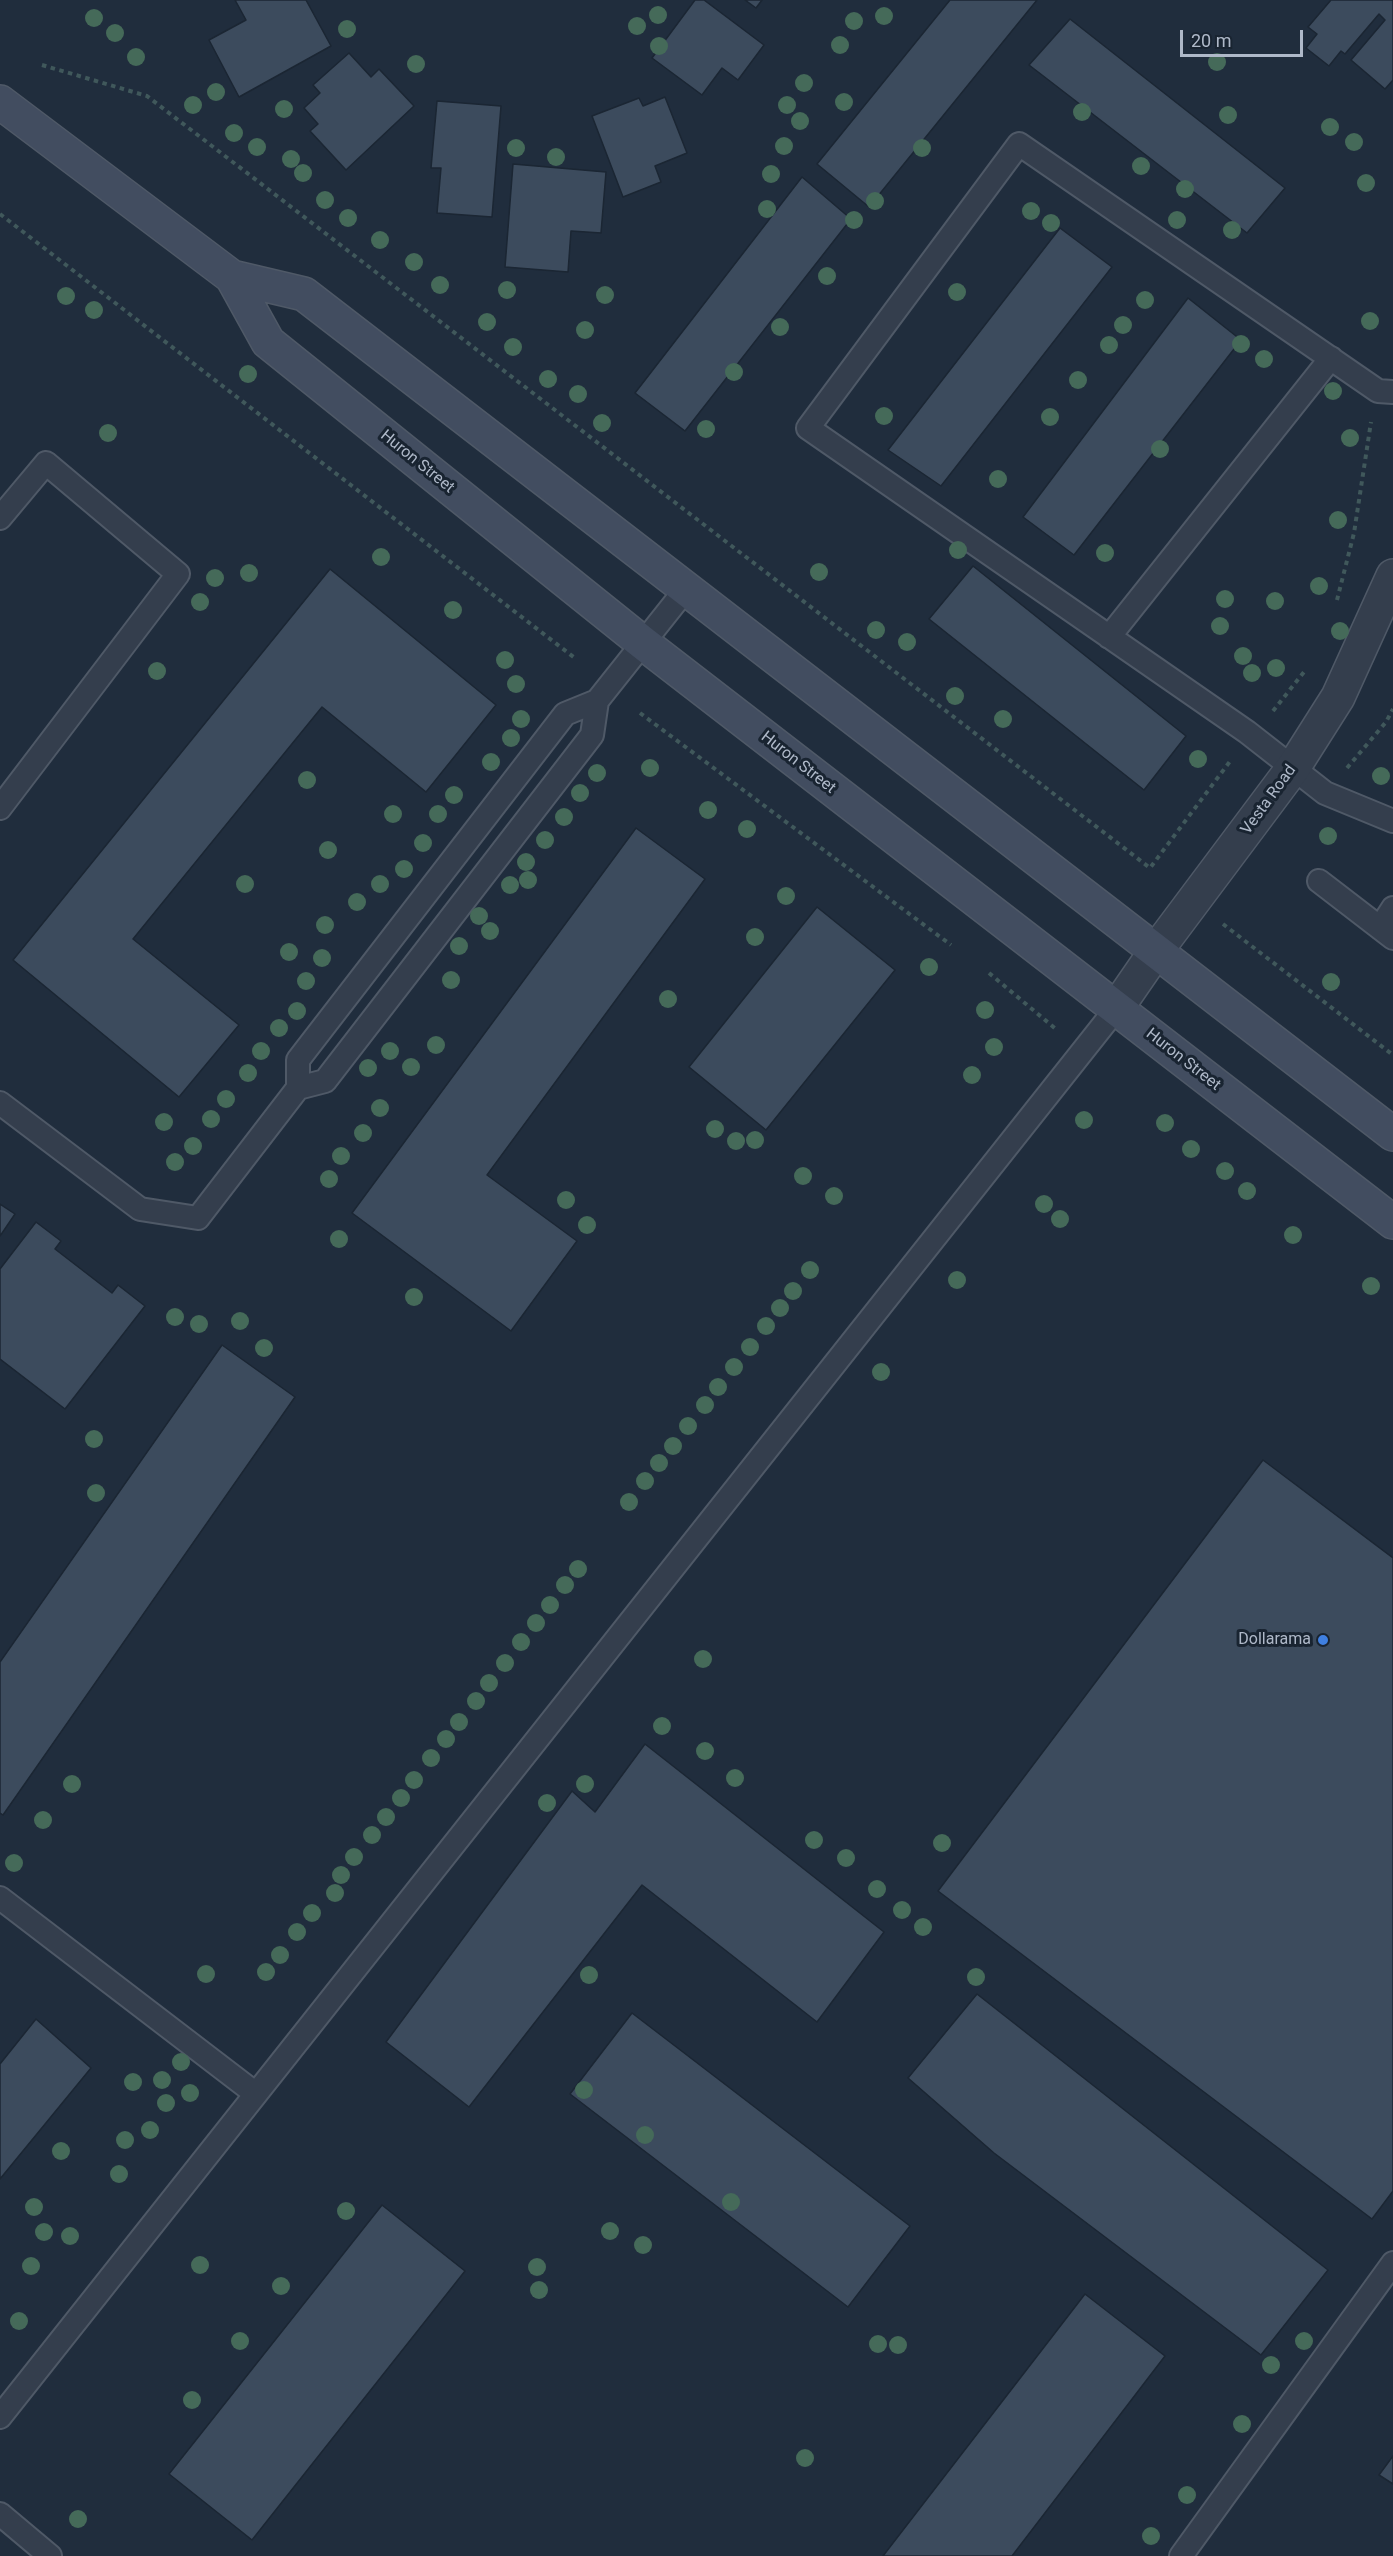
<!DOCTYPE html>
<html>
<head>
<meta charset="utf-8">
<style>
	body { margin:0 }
	#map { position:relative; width:1393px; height:2556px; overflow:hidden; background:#202d3d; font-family:Roboto,sans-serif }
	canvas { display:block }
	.scale { position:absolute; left:1180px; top:30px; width:123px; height:27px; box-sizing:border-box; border:3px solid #afb9c9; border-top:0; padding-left:8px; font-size:18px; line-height:21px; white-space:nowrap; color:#afb9c9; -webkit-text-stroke:4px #192431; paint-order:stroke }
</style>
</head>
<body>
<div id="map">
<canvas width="1393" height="2556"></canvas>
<div class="scale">20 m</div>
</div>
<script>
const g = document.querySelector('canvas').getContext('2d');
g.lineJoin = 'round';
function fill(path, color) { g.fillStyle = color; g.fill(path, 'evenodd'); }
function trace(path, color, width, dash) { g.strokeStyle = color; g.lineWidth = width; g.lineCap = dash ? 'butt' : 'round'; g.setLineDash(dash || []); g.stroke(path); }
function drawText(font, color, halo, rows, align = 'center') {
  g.font = font + ' Roboto,sans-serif'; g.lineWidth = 6; g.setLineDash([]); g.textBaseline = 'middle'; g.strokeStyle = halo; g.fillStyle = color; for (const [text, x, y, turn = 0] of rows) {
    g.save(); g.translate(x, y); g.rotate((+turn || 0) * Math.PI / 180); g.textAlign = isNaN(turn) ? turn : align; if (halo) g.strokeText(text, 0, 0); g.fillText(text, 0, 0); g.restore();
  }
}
const building = new Path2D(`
	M235 0H306L331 46 239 97 209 40 246 20Z
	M695 0H704L764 45 738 80 722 68 702 95 652 58Z
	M745 0H762L756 8Z
	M950 0H1037L869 207 817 164Z
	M1331 0H1393V80L1385 89 1351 60 1385 20 1379 14 1345 54 1341 51 1329 66 1306 48 1317 34 1308 27Z
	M1070 19 1285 188 1247 233 1029 65Z
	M349 53 371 77 379 69 414 106 346 170 310 131 318 124 304 108 320 93 313 85Z
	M665 97 687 153 655 166 661 182 623 197 592 116 639 98 643 106Z
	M437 101 501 106 492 217 437 213 441 168H431Z
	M513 164 606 172 601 233 571 231 568 272 505 267Z
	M802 177 851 219 685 431 635 393Z
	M1060 228 1112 267 941 486 888 450Z
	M1188 298 1241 340 1074 555 1023 517Z
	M973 566 1186 736 1144 790 929 619Z
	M330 569 496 705 426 792 322 707 133 939 239 1025 179 1097 13 960Z
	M636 828 705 879 487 1175 577 1241 511 1331 352 1213Z
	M817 907 895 970 766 1130 689 1067Z
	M0 1204 15 1214 0 1236Z
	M36 1222 61 1241 55 1249 112 1293 118 1285 145 1306 65 1409 0 1359V1269Z
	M222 1345 295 1397 3 1815 0 1813V1662Z
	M1263 1460 1393 1558V2191L1372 2219 938 1891Z
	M645 1744 884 1932 817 2022 642 1885 469 2107 386 2042 572 1791 595 1812Z
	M977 1994 1328 2270 1261 2355 994 2153 908 2078Z
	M632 2013 910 2226 848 2307 570 2094Z
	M36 2019 91 2068 0 2179V2064Z
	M382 2205 465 2271 252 2540 169 2474Z
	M1085 2294 1165 2356 1012 2556H883Z
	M1393 2456V2484L1379 2475Z`);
const path = new Path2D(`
	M42 65 147 96 1150 868 1231 760
	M0 214 576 659
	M1337 600 1354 533 1371 422
	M1273 711 1304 672
	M640 713 951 945
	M1347 768 1386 722 1393 709
	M1223 924 1393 1055
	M989 973 1057 1030`);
const lane = new Path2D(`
	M1393 392 1378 391 1019 144 808 428 1247 732 1325 793 1393 821
	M0 518 46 463 178 574 0 808
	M1109 637 1331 358
	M1319 881 1393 938
	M1380 928 1393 908
	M298 1088 325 1081 592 735 597 701
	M0 1103 140 1209 198 1218 298 1088V1060L565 714 597 701 686 589
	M0 1898 256 2094
	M0 2417 1116 1009
	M0 2514 50 2556
	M1181 2556 1393 2263`);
const street = new Path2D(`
	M1116 1009 1156 951 1293 768 1338 697 1393 576`);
const secondary = new Path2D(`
	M0 102 232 277 304 294 1393 1134
	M232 277 268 342 643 643 1393 1222`);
const trees = [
	[658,15],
	[884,16],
	[94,18],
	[854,21],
	[637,26],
	[347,29],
	[115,33],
	[840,45],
	[659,46],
	[136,57],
	[1217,62],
	[416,64],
	[804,83],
	[216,92],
	[844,102],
	[193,105],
	[787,105],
	[284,109],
	[1082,112],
	[1228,115],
	[800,121],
	[1330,127],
	[234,133],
	[1354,142],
	[784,146],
	[257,147],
	[516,148],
	[922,148],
	[556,157],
	[291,159],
	[1141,166],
	[303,173],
	[771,174],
	[1366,183],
	[1185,189],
	[325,200],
	[875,201],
	[767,209],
	[1031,211],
	[348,218],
	[854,220],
	[1177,220],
	[1051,223],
	[1232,230],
	[380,240],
	[414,262],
	[827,276],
	[440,285],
	[507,290],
	[957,292],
	[605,295],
	[66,296],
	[1145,300],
	[94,310],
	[1370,321],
	[487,322],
	[1123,325],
	[780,327],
	[585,330],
	[1241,344],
	[1109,345],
	[513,347],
	[1264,359],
	[734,372],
	[248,374],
	[548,379],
	[1078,380],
	[1333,391],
	[578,394],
	[884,416],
	[1050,417],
	[602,423],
	[706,429],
	[108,433],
	[1350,438],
	[1160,449],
	[998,479],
	[1338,520],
	[958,550],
	[1105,553],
	[381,557],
	[819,572],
	[249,573],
	[215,578],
	[1319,586],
	[1225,599],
	[1275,601],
	[200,602],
	[453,610],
	[1220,626],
	[876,630],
	[1340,631],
	[907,642],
	[1243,656],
	[505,660],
	[1276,668],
	[157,671],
	[1252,673],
	[516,684],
	[955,696],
	[521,719],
	[1003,719],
	[511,738],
	[1198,759],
	[491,762],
	[650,768],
	[597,773],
	[1381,776],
	[307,780],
	[580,793],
	[454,795],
	[708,810],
	[393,814],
	[438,814],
	[564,817],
	[747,829],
	[1328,836],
	[545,840],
	[423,843],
	[328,850],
	[526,862],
	[404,869],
	[528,880],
	[245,884],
	[380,884],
	[510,885],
	[786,896],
	[357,902],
	[479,916],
	[325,925],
	[490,931],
	[755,937],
	[459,946],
	[289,952],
	[322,958],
	[929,967],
	[451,980],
	[306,981],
	[1331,982],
	[668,999],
	[985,1010],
	[297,1011],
	[279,1028],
	[436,1045],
	[994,1047],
	[261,1051],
	[390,1051],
	[411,1067],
	[368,1068],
	[248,1073],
	[972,1075],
	[226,1099],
	[380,1108],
	[211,1119],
	[1084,1120],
	[164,1122],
	[1165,1123],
	[715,1129],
	[363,1133],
	[755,1140],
	[736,1141],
	[193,1146],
	[1191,1149],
	[341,1156],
	[175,1162],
	[1225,1171],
	[803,1176],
	[329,1179],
	[1247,1191],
	[834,1196],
	[566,1200],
	[1044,1204],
	[1060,1219],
	[587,1225],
	[1293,1235],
	[339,1239],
	[810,1270],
	[957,1280],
	[1371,1286],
	[793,1291],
	[414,1297],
	[780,1308],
	[175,1317],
	[240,1321],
	[199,1324],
	[766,1326],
	[750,1347],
	[264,1348],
	[734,1367],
	[881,1372],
	[718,1387],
	[705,1405],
	[688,1426],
	[94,1439],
	[673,1446],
	[659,1463],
	[645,1481],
	[96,1493],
	[629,1502],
	[578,1569],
	[565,1585],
	[550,1605],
	[536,1623],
	[521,1642],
	[703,1659],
	[505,1663],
	[489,1683],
	[476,1701],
	[459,1722],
	[662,1726],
	[446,1739],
	[705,1751],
	[431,1758],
	[735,1778],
	[414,1780],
	[72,1784],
	[585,1784],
	[401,1798],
	[547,1803],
	[386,1817],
	[43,1820],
	[372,1835],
	[814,1840],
	[942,1843],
	[354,1857],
	[846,1858],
	[14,1863],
	[341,1875],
	[877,1889],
	[335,1893],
	[902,1910],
	[312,1913],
	[923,1927],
	[297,1932],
	[280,1955],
	[266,1972],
	[206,1974],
	[589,1975],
	[976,1977],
	[181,2062],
	[162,2080],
	[133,2082],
	[584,2090],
	[190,2093],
	[166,2103],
	[150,2130],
	[645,2135],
	[125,2140],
	[61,2151],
	[119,2174],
	[731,2202],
	[34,2207],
	[346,2211],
	[610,2231],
	[44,2232],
	[70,2236],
	[643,2245],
	[200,2265],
	[31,2266],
	[537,2267],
	[281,2286],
	[539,2290],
	[19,2321],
	[240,2341],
	[1304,2341],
	[878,2344],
	[898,2345],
	[1271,2365],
	[192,2400],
	[1242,2424],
	[805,2458],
	[1187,2495],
	[78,2519],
	[1151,2536]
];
const markers = [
	[1323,1640,6,"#3f7fe0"]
];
const streetNames = [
	["Huron Street",417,462,39],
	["Huron Street",798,763,38],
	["Vesta Road",1269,800,-54],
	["Huron Street",1183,1060,38]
];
const poiNames = [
	["Dollarama",1311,1640]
];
fill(building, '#3c4b5d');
trace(building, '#1b2633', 1.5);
trace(lane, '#4f5967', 26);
trace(street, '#4f5967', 36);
trace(secondary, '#4f5967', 36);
trace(path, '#40585b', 4, [4.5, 4.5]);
trace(lane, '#343e4d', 22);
trace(street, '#343e4d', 33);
trace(secondary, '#424d60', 33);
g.fillStyle = '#456a59';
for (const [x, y] of trees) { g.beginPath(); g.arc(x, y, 9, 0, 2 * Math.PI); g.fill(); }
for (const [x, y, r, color] of markers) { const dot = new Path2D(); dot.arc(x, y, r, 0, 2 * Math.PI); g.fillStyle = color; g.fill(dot); trace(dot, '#192431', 2); }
drawText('16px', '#afb9c9', '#192431', streetNames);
drawText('16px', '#afb9c9', '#192431', poiNames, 'right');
</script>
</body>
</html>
